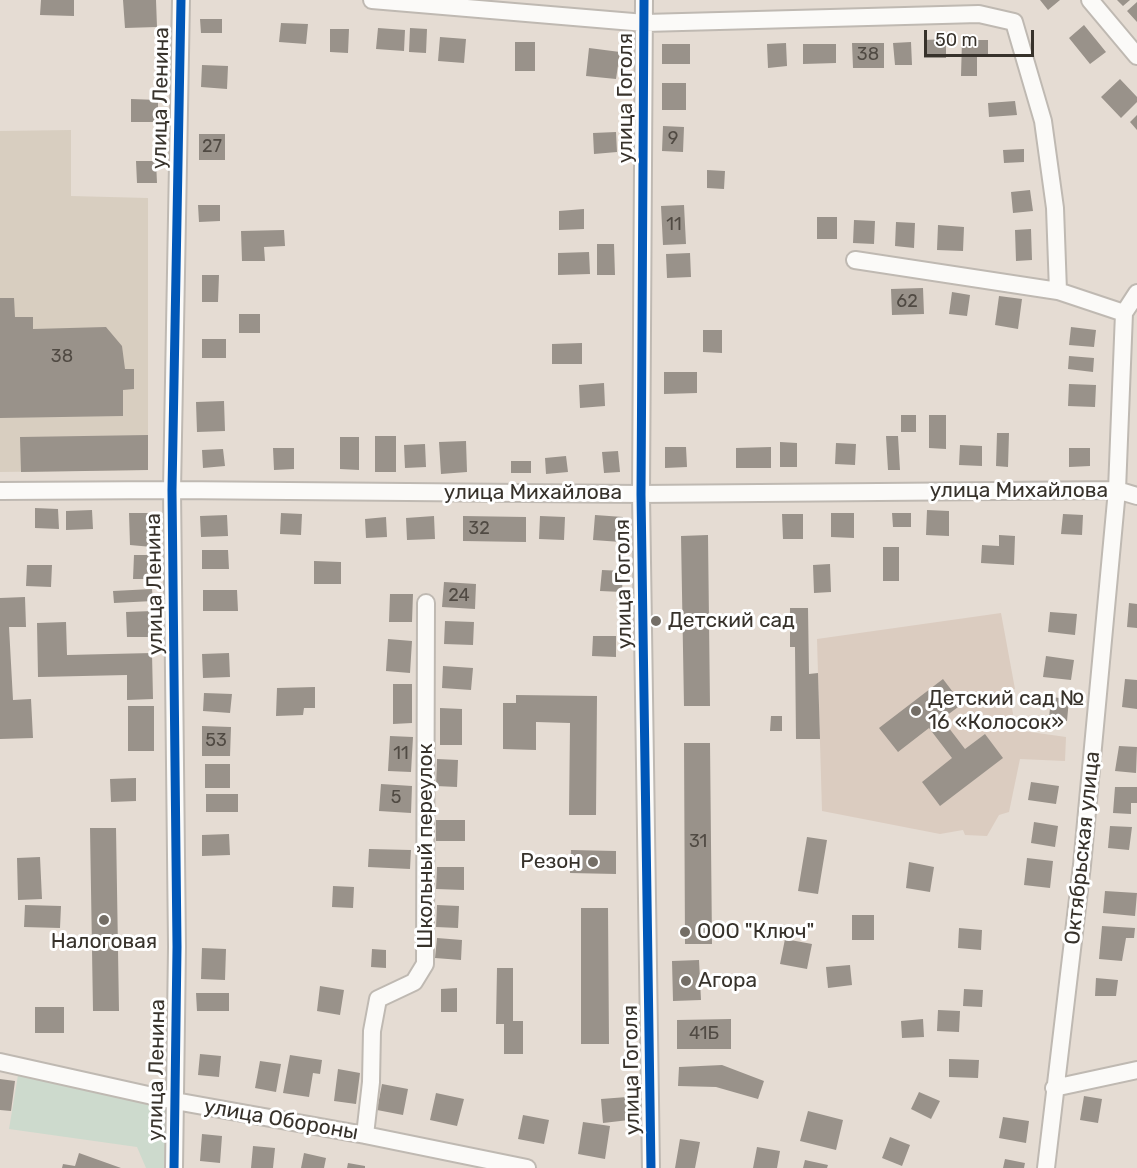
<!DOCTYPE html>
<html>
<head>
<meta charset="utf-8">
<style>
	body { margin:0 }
	#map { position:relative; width:1137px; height:1168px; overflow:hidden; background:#e5dcd3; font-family:Rubik,sans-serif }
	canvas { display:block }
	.scale { position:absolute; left:924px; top:30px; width:110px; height:27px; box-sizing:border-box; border:3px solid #37322b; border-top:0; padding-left:8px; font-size:18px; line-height:21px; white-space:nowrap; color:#37322b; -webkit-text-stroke:4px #fff; paint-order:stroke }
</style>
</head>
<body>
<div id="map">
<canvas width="1137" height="1168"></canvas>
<div class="scale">50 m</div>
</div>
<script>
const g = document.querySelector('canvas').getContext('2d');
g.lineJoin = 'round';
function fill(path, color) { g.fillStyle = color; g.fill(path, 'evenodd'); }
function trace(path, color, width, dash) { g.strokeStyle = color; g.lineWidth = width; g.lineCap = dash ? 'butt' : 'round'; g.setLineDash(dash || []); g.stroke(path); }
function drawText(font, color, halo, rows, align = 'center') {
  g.font = font + ' Rubik,sans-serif'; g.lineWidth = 6; g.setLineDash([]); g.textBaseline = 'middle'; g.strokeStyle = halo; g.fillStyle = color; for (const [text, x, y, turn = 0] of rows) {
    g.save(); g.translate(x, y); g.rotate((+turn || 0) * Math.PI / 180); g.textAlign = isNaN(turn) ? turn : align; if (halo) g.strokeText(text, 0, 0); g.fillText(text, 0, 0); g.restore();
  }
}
const industrial = new Path2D(`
	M71 130V196L148 198V470L0 472V131Z`);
const education = new Path2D(`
	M1001 613 1015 689 1009 692 1016 730 1066 737 1065 761 1020 759 1009 812 999 815 987 836 965 835 963 830 940 834 822 811 817 639Z`);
const green = new Path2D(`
	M18 1075 169 1107 166 1168H146L137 1147 9 1129Z`);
const building = new Path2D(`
	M41 0H74V16L40 15Z
	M123 0H156L157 27 125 28Z
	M1040 0H1060L1048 10Z
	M1117 0H1130L1123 6Z
	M1137 2V22L1127 11Z
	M200 19H222V33H201Z
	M281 23 308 24 306 44 279 42Z
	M1084 25 1106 52 1090 64 1069 38Z
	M378 28 405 30 404 51 376 49Z
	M410 28 427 29 426 53 409 52Z
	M330 29H349L348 53 330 52Z
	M440 37 466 39 464 63 438 61Z
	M946 39V58H924V40Z
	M962 40H988V57H977V76H961Z
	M515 42H535V71H515Z
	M911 42 912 65H895L893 43Z
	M786 43 787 66 768 68 767 44Z
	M852 43H884V68H853Z
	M662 44H690V64H662Z
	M803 44H836V63L803 64Z
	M589 48 620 52 616 79 586 76Z
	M202 65 228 66 227 89 201 87Z
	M1120 79 1137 97V102L1121 118 1101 97Z
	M662 83H686V110H662Z
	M131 99 158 100V122H131Z
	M1015 101 1017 115 989 117 988 103Z
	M1137 115V130L1130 122Z
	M663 126 684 127 683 152 662 151Z
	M616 132 617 152 594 154 593 133Z
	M199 134H225V160H199Z
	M1024 149V162L1004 163 1003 150Z
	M136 161H156L157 183H137Z
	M707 170 725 171 724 189 707 188Z
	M1030 190 1033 211 1013 213 1011 192Z
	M198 205H220V221L199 222Z
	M684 205 686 244 663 245 661 206Z
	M584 209V229L559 230V211Z
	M817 217H837V239H817Z
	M854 220 875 221 874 244 853 243Z
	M896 222 915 223 914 248 895 246Z
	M938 225 964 227 963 251 937 250Z
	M1031 229 1032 260 1016 261 1015 230Z
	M284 230 285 246 264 247 265 261H242L241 231Z
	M597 244H614L615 275H597Z
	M589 252 590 274 558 275V253Z
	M690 253 691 277 667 278 666 254Z
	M202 275H219L218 302H202Z
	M923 288 924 314 892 315 891 289Z
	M952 292 970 295 967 316 949 314Z
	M999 296 1022 299 1018 329 995 325Z
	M0 298H14L15 317H33V329L106 327 122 346 125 369H134V389L123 390V416L0 418Z
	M239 314H260V333H239Z
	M1071 327 1096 330 1094 347 1069 345Z
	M703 330H722V353L703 352Z
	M202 339H226V358H202Z
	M582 343V364H552V344Z
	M1069 356 1094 358 1093 372 1068 369Z
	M664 372H697V393L664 394Z
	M604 383 605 406 580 408 579 385Z
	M1069 384 1096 385 1095 407 1068 406Z
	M224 401 225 431 197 432 196 402Z
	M901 415H916V432H901Z
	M929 415H946V449L929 448Z
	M997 433H1009L1008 467 996 466Z
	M148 435V470L21 472 20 437Z
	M375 436H396V472H375Z
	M886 436H898L900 470H888Z
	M340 437H359V470L340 469Z
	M466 441 467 472 441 474 439 442Z
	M780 442 797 443V467H780Z
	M836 443 856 444 855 465 835 464Z
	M425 444 426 467 405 468 404 445Z
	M960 445 982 446V466L959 465Z
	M665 447H686L687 467 665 468Z
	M771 447V468H736V448Z
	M273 448H294V469L274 470Z
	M1069 448H1090V466L1069 467Z
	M223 449 225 466 203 468 202 450Z
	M618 451 620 472 604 473 602 452Z
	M566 456 568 472 546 474 545 458Z
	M511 461H531V473H511Z
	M35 508 58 509 59 529 35 528Z
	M92 510 93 529 66 530V511Z
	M927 510 949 511V536L926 535Z
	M129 513H152V547L130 545Z
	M281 513 302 514 301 535 280 534Z
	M831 513H854V538L831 537Z
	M892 513H911V527H893Z
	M782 514H803V539H783Z
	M1063 514 1083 515 1082 535 1061 534Z
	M227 515 228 536 201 537 200 516Z
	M595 515 623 517 621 542 593 540Z
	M434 516 435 539 407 540 406 518Z
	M463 516 526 517V542L463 541Z
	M540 516 565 517 564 540 539 539Z
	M386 517 387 537 366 538 365 519Z
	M708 535 710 706H684L681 536Z
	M999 535 1015 536 1014 565 981 563 982 545 999 546Z
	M883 547H899V581H883Z
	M202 550H228L229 569H202Z
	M134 555H154L153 579H133Z
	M314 561 341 562V584H314Z
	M830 564 831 592 814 593 813 565Z
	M27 565H52L51 587 26 586Z
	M602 570 623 571 622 592 600 591Z
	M444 582 476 584 475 609 442 607Z
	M152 589 153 601 114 603 113 591Z
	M203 590H237L238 611H203Z
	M390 594H413L412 622H389Z
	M25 597 26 627H9L13 700 31 699 33 738 0 739V598Z
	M1129 603 1137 604V628L1127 627Z
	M790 608H808L809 674 818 673 820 739H796L795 647H790Z
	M153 611V637H127L126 612Z
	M1050 612 1077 614 1075 635 1048 632Z
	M445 621 474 622 473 645 444 644Z
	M66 622 67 655 152 653 153 699 127 700V675L38 677 37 623Z
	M593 636H616V657L592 656Z
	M388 639 412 641 410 673 386 671Z
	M229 653 230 677 203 678 202 654Z
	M1046 656 1074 660 1071 680 1043 677Z
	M443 666 473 668 471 690 442 688Z
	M943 679 962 704 942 719 965 749 985 734 1003 758 940 806 922 782 952 758 929 728 898 752 879 728Z
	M1125 679 1137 680V709L1122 707Z
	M393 684H412V723L393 724Z
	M315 687V708H304L303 715 276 716 277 688Z
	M204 693 232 694 230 713 203 711Z
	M516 695 597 696 596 815H569L570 723 536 722V750L503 749V703H516Z
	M1051 697 1069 699 1067 721 1049 719Z
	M128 706H154V751H128Z
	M440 708 462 709V745H440Z
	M771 716H782V731H770Z
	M202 726 231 727 230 756H202Z
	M390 736 413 737 411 772 388 771Z
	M684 743H710L712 944H685Z
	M1119 746 1137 747 1136 773 1115 771Z
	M437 759 458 760 457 787 436 786Z
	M205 764H230V788H205Z
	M136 778V801L111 802 110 779Z
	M1031 782 1059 786 1056 804 1028 800Z
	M381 784 412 786 411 813 379 811Z
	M1115 787H1137V803H1131V814L1113 813Z
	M206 794H238V812H206Z
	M436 820H465V841H436Z
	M1034 822 1058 826 1055 847 1031 843Z
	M1110 826 1132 827 1129 850 1108 848Z
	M90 828H116L119 1011H93Z
	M229 834 230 855 202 856V835Z
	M807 837 827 840 818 894 798 891Z
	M369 849 411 850 410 869 368 867Z
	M571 850 616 851V874L570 873Z
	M40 857 42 899 18 900 17 858Z
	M1027 858 1053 861 1050 888 1024 885Z
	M909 862 934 867 930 892 906 888Z
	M437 867H464V890L436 889Z
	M333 886 354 887 353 908 332 907Z
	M1105 891 1137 893 1135 916 1103 913Z
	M25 905 61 906 60 928 24 927Z
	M437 905 459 906 458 928 436 927Z
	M581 908H608L609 1044H581Z
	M852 915H874V940H852Z
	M1102 926 1135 928 1134 938H1126L1122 961 1099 959Z
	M959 928 982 930 981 950 958 948Z
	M437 938 462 940 461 960 435 958Z
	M785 939 812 944 807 969 780 964Z
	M202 948 226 949 225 980 201 979Z
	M372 949 386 950V968L371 967Z
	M699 960 701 1000 673 1001 672 961Z
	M850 965 852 985 828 988 826 967Z
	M497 968H513V1021H523V1054H504V1024H496Z
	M1096 978 1118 980 1116 996H1095Z
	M320 986 344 990 340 1015 317 1011Z
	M457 988V1012H441V989Z
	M964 989 983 990 982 1007 963 1006Z
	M196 993H229V1011H197Z
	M35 1007H64V1033H35Z
	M938 1010 960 1011 959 1032 937 1031Z
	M731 1019V1049H677V1020Z
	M923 1019 924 1037 902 1038 901 1021Z
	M200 1054 221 1056 219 1077 198 1075Z
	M290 1055 322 1060 320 1074 313 1073 309 1097 283 1093Z
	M949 1059 979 1060 978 1078 949 1077Z
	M260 1061 281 1064 276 1092 255 1088Z
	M722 1065 764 1081 758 1099 716 1087 678 1086 679 1067Z
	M338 1069 360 1073 356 1104 334 1101Z
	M0 1079 15 1081 11 1111 0 1110Z
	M382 1084 408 1089 403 1115 377 1110Z
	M919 1092 940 1101 931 1119 911 1109Z
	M436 1093 464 1099 457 1126 430 1120Z
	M1084 1096 1102 1099 1098 1123 1080 1120Z
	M627 1097 629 1120 603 1123 601 1099Z
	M808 1111 843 1120 836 1150 800 1141Z
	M523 1115 549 1120 544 1144 518 1139Z
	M1003 1117 1029 1121 1026 1143 999 1138Z
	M583 1122 610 1126 605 1159 578 1154Z
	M202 1134 222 1136 220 1163 200 1161Z
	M890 1137 910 1145 902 1166 882 1158Z
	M680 1139 700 1142 695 1168H675Z
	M253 1146 275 1148 273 1168H251Z
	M757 1147 780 1151 777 1168H753Z
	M79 1153 121 1168H62L63 1164 75 1166Z
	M304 1153 326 1158 324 1168H301Z
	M1005 1159 1025 1163 1024 1168H1003Z
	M805 1160 828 1165 827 1168H803Z
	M348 1163 365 1166V1168H347Z`);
const street = new Path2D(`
	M372 0 645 23 979 14 1014 22 1043 121 1055 208 1058 291
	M644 0 641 494 651 1168
	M1090 0 1137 56
	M855 260 1058 291 1124 313
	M1124 313 1137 293
	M0 491 172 490 641 494 1117 490 1137 496
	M0 1062 175 1101 365 1135 527 1168
	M1054 1088 1137 1070
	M365 1135 371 1082 372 1031 378 999 414 982 425 964 426 603
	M174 1168 177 947 172 490 181 0
	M1046 1168 1082 865 1117 490 1124 313`);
const cycleway = new Path2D(`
	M644 0 641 494 651 1168
	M174 1168 177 947 172 490 181 0`);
const markers = [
	[656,621,6,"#746e66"],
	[916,711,6,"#746e66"],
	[593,862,6,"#746e66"],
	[104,920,6,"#746e66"],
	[685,932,6,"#746e66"],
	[686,981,6,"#746e66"]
];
const numberNames = [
	["38",868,55],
	["9",673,139],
	["27",212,147],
	["11",674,225],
	["62",907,302],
	["38",62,357],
	["32",479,529],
	["24",459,596],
	["53",216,741],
	["11",401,754],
	["5",396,798],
	["31",698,842],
	["41Б",704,1034]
];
const streetNames = [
	["улица Ленина",161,98,-89],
	["улица Гоголя",626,98,-90],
	["улица Михайлова",1019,491],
	["улица Михайлова",533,493],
	["улица Ленина",155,584,-91],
	["улица Гоголя",624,584,-91],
	["Школьный переулок",426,846,-90],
	["Октябрьская улица",1083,848,-84],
	["улица Ленина",157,1070,-89],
	["улица Гоголя",632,1070,-91],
	["улица Обороны",281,1120,10]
];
const poiNames = [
	["Детский сад",668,621],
	["Детский сад №",928,699],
	["16 «Колосок»",928,723],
	["Резон",581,862,"right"],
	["ООО \"Ключ\"",697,932],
	["Налоговая",104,942,"center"],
	["Агора",698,981]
];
fill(industrial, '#d8cec0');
fill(education, '#dbccc0');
fill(green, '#cddacd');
fill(building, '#99928a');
trace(street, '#bfb9b2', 20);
trace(street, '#fbfaf8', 16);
trace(cycleway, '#0057b8', 9);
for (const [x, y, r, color] of markers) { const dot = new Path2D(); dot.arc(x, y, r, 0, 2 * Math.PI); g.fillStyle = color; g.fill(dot); trace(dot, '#fff', 2); }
drawText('18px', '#504a43', null, numberNames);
drawText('21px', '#37322b', '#fff', streetNames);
drawText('21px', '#37322b', '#fff', poiNames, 'left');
</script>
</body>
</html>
